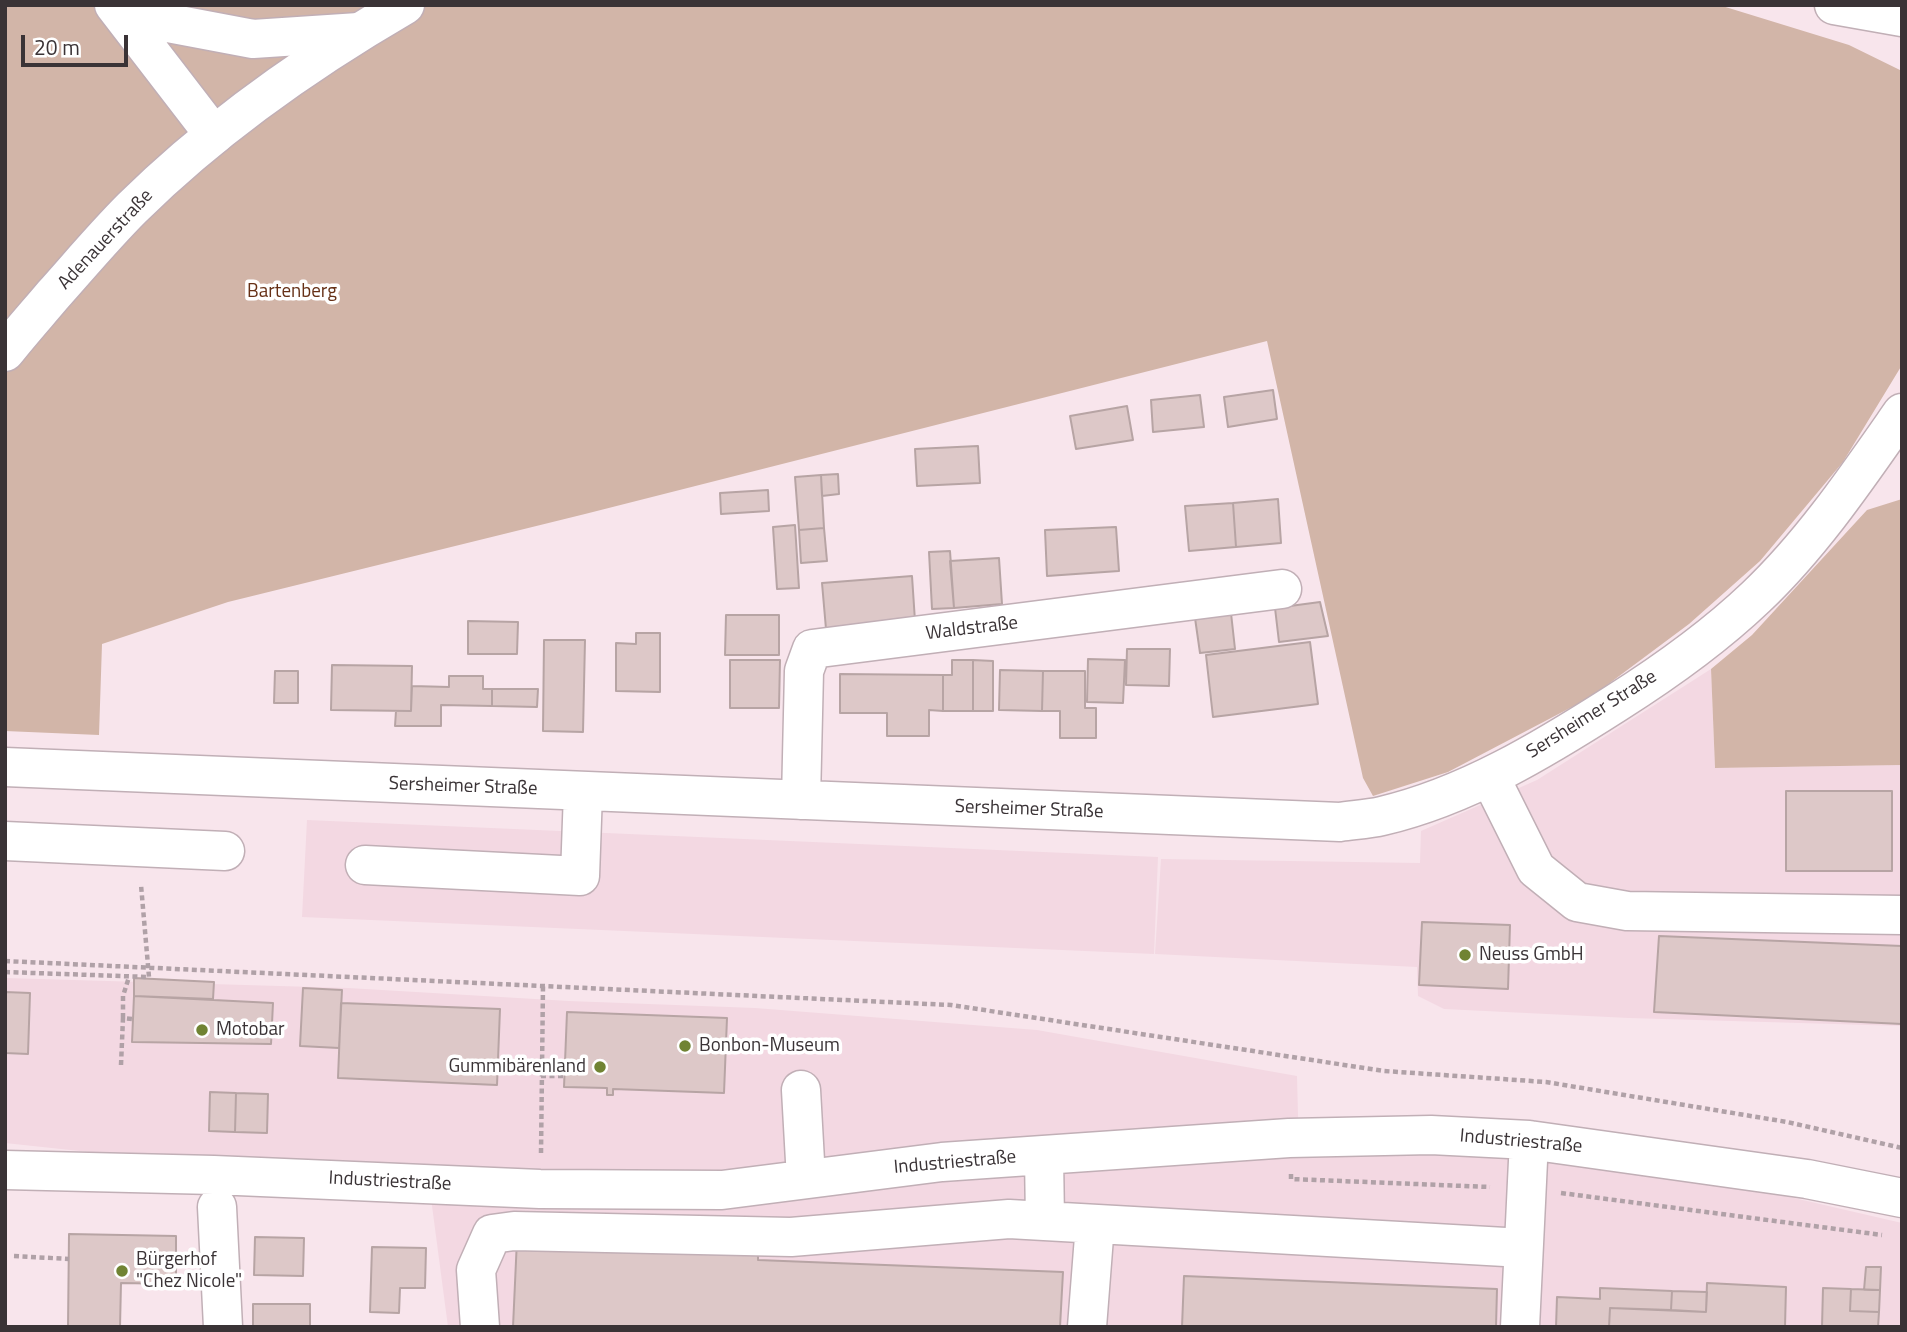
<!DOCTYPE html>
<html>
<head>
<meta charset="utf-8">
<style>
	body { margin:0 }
	#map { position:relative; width:1907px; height:1332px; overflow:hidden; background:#f8e5ec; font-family:"Titillium Web",sans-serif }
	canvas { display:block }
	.frame { position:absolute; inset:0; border:7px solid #3a3336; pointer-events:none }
	.scale { position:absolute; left:21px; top:35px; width:107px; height:32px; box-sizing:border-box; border:4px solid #3a3336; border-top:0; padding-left:9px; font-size:21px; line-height:24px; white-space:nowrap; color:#3a3336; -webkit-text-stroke:5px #fff; paint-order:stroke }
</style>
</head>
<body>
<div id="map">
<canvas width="1907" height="1332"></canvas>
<div class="frame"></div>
<div class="scale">20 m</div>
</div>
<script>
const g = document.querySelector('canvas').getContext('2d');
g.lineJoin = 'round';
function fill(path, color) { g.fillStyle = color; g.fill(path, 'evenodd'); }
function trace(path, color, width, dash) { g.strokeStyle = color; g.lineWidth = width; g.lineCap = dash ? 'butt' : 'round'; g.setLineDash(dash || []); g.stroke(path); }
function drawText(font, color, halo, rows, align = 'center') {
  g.font = font + ' "Titillium Web",sans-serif'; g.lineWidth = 7; g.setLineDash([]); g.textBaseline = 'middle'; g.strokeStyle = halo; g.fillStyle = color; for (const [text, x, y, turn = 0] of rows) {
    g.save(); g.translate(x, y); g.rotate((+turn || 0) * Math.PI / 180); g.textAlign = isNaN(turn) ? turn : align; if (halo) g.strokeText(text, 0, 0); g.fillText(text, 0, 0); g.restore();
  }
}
const built = new Path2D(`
	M1711 669 1715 768 1902 765V1026L1629 1018 1444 1009 1418 996 1417 967 1155 954 1161 859 1420 863 1421 831 1537 780Z
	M307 820 1158 857 1154 954 302 917Z
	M5 978 348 988 569 1001 755 1008 1037 1030 1297 1076 1299 1154 1418 1151 1623 1169 1768 1192 1902 1223V1327H448L427 1168 207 1160 89 1152 5 1143Z`);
const green = new Path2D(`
	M5 5H1719L1849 45 1902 71V365L1843 462 1760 561 1689 624 1591 697 1448 772 1373 796 1363 778 1267 341 585 514 228 602 102 644 99 735 5 731Z
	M1902 499V765L1715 768 1711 669 1752 635 1867 510Z`);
const building = new Path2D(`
	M1273 390 1277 419 1228 427 1224 397Z
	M1200 395 1204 427 1153 432 1151 400Z
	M1127 406 1133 440 1076 449 1070 416Z
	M978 446 980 483 917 486 915 449Z
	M838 474 839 494 822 496 821 475Z
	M821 475 824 528 799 530 795 477Z
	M768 490 769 511 721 514 720 493Z
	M1278 499 1281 543 1236 547 1233 503Z
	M1233 503 1236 547 1189 551 1185 506Z
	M795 525 799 588 777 589 773 527Z
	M1116 527 1119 571 1047 576 1045 530Z
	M824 528 827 561 801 563 799 530Z
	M950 551 954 608 932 609 929 552Z
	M999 558 1002 604 954 608 950 561Z
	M912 576 915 621 826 629 822 583Z
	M1320 602 1328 636 1279 642 1275 608Z
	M1231 613 1235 649 1200 653 1195 618Z
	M726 615H779V655H725Z
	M468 621 518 622 517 654H468Z
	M636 633H660V692L616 691V643L636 644Z
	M544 640H585L583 732 543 731Z
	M1310 642 1318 704 1213 717 1206 655Z
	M1127 649H1170L1169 686 1126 685Z
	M1088 659 1125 660 1123 703 1087 702Z
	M730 660H780L779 708H730Z
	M952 660H973V711H943V675H952Z
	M973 660 993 661V711H973Z
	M332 665 412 666 411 711 331 710Z
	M1000 670 1043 671 1042 711 999 710Z
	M275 671H298V703H274Z
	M1043 671H1085V708H1096V738H1060V711H1042Z
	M840 674 943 675V711L929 710V736H887V713H840Z
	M449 676H483V689H492V706L441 705V726H395L396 711H411L412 686 449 687Z
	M492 689H538L537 707 492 706Z
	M1786 791H1892V871H1786Z
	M1422 922 1510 925 1508 989 1419 985Z
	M1659 936 1902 946V1024L1654 1012Z
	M134 978 214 982 213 999 134 996Z
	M303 988 342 990 339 1048 300 1046Z
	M5 992 30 993 28 1054 5 1053Z
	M134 996 273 1003 271 1044 132 1042Z
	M341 1003 500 1009 497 1085 338 1078Z
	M567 1012 727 1018 724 1093 613 1089V1095H607V1088L564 1087Z
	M210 1092 236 1093 235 1132 209 1131Z
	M236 1093 268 1094 267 1133 235 1132Z
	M69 1234 176 1236V1284L121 1283 120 1327H68Z
	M255 1237 304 1238 303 1276 254 1275Z
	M517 1239 758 1250V1260L1063 1272 1060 1327H513Z
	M372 1247 426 1248 425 1288H400L399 1313 370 1312Z
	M1866 1267H1881L1880 1290H1864Z
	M1184 1276 1497 1289 1496 1327H1182Z
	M1707 1283 1786 1287 1785 1327H1609L1610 1308 1706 1312Z
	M1600 1288 1672 1291 1671 1310 1610 1308 1609 1327H1556L1557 1297 1600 1299Z
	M1823 1288 1851 1289 1850 1311 1879 1312 1878 1327H1822Z
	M1851 1289 1880 1290 1879 1312 1850 1311Z
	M1672 1291 1707 1292 1706 1312 1671 1310Z
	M253 1304H310V1327H253Z`);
const path = new Path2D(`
	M5 961 951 1005 1384 1071 1546 1082 1787 1122 1902 1148
	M5 972 149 977 141 885
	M123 1018V996L129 977
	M121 1065 123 1018 133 1019
	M541 1076H565
	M541 1153 543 986
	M1291 1174V1179L1490 1187
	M1561 1193 1882 1235
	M14 1256 69 1259`);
const minor = new Path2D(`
	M114 5 214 135
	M120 5 163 22 253 39 359 32
	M5 767 1340 822C1354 820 1369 819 1382 816 1467 796 1544 749 1616 703 1665 672 1714 637 1756 597 1812 544 1858 476 1902 413
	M1490 777 1536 869 1577 902 1627 911 1902 915
	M801 800 804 671 812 649 1282 589
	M5 841 225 851
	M365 865 580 876 583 792
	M801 1090 806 1179
	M1044 1156 1045 1221
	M5 1170 214 1175 540 1189 722 1190 942 1162 1289 1138 1431 1135 1529 1140 1807 1179 1902 1198
	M217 1207 223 1327
	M480 1327 476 1270 492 1234 514 1231 791 1237 1009 1219 1523 1248
	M1087 1327 1095 1224
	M1520 1327 1529 1140`);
const major = new Path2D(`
	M1834 5 1902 17
	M5 352C20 333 37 314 53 295 79 266 104 236 132 208 213 128 307 62 405 5`);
const markers = [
	[1465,955,7,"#708333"],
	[202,1030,7,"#708333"],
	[685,1046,7,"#708333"],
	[600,1067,7,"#708333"],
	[122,1271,7,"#708333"]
];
const streetNames = [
	["Adenauerstraße",106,240,-47],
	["Waldstraße",972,629,-7],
	["Sersheimer Straße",1592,715,-32],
	["Sersheimer Straße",463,787,2],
	["Sersheimer Straße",1029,810,2],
	["Industriestraße",1521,1142,5],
	["Industriestraße",955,1163,-5],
	["Industriestraße",390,1182,3]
];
const parkNames = [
	["Bartenberg",292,292]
];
const poiNames = [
	["Neuss GmbH",1479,955],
	["Motobar",216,1030],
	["Bonbon-Museum",699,1046],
	["Gummibärenland",586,1067,"right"],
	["Bürgerhof",136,1260],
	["\"Chez Nicole\"",136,1282]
];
fill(built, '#f3d8e2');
fill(green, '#d2b5a8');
fill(building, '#ddc8c8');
trace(building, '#b7a4a4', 2);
trace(minor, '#c1afb6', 41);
trace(major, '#c1afb6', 41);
trace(path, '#b0a1a7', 4.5, [5, 3.5]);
trace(minor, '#fff', 38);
trace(major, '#fff', 38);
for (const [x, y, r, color] of markers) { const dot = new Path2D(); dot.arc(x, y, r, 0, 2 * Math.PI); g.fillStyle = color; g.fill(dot); trace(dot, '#fff', 2.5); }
drawText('19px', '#3a3336', '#fff', streetNames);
drawText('19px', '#663016', '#fff', parkNames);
drawText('19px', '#3a3336', '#fff', poiNames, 'left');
</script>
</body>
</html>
